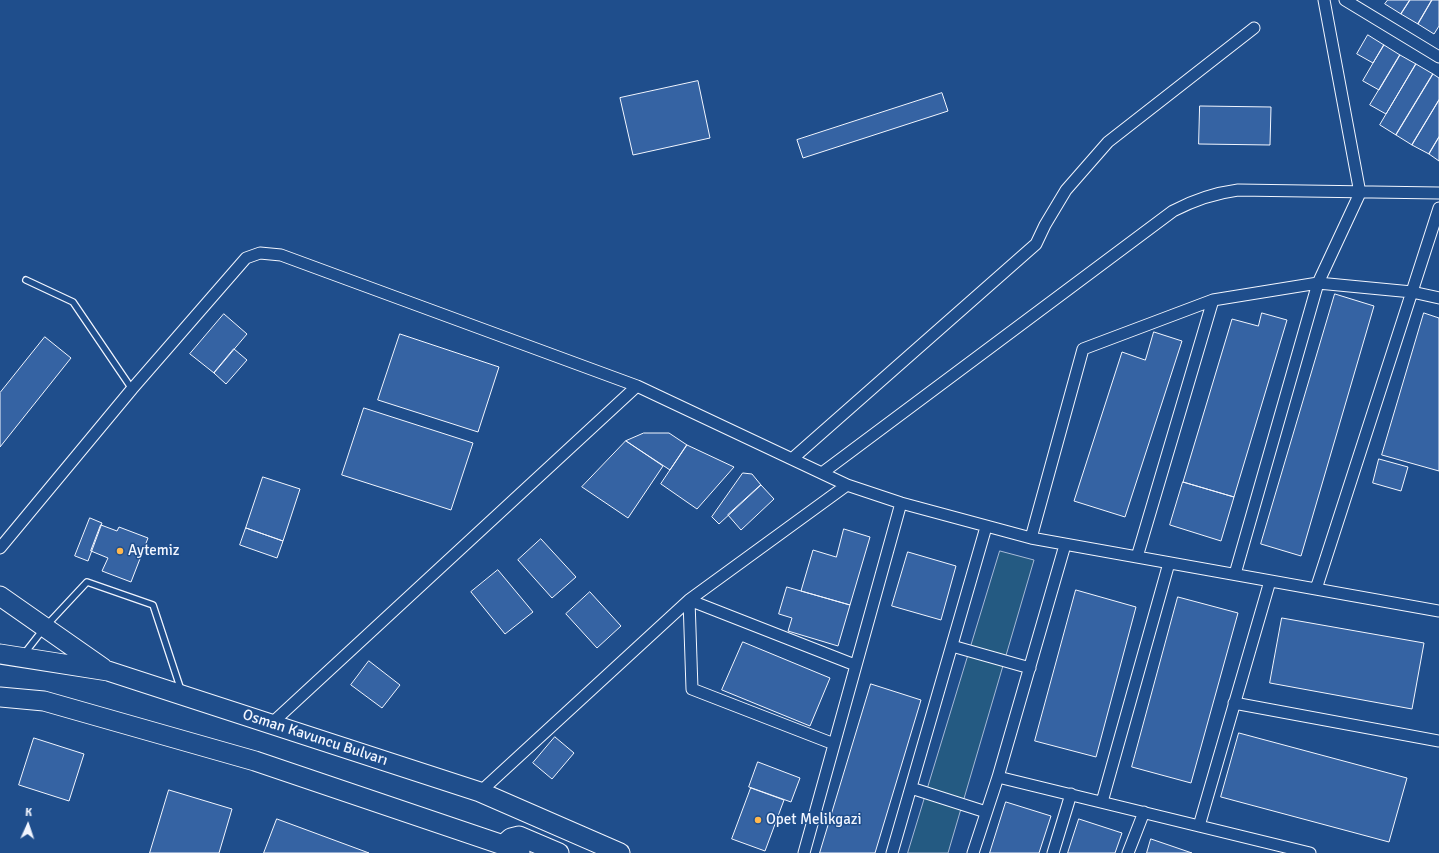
<!DOCTYPE html>
<html>
<head>
<meta charset="utf-8">
<style>
	body { margin:0 }
	#map { position:relative; width:1439px; height:853px; overflow:hidden; background:#1f4e8c; font-family:Signika,sans-serif }
	canvas { display:block }
	.north { position:absolute; left:8px; top:805px; width:40px; height:40px; -webkit-text-stroke:3px #1f4e8c; paint-order:stroke; rotate:3deg; font-size:11px; font-weight:700; line-height:16px; text-align:center; color:#f2f6ff }
	.north::after { content:''; display:block; margin:auto; width:14px; height:18px; background:#f2f6ff; clip-path:polygon(50% 0,100% 100%,50% 72%,0 100%) }
</style>
</head>
<body>
<div id="map">
<canvas width="1439" height="853"></canvas>
<div class="north">K</div>
</div>
<script>
const g = document.querySelector('canvas').getContext('2d');
g.lineJoin = 'round';
function fill(path, color) { g.fillStyle = color; g.fill(path, 'evenodd'); }
function trace(path, color, width, dash) { g.strokeStyle = color; g.lineWidth = width; g.lineCap = dash ? 'butt' : 'round'; g.setLineDash(dash || []); g.stroke(path); }
function drawText(font, color, halo, rows, align = 'center') {
  g.font = font + ' Signika,sans-serif'; g.lineWidth = 3; g.setLineDash([]); g.textBaseline = 'middle'; g.strokeStyle = halo; g.fillStyle = color; for (const [text, x, y, turn = 0] of rows) {
    g.save(); g.translate(x, y); g.rotate((+turn || 0) * Math.PI / 180); g.textAlign = isNaN(turn) ? turn : align; if (halo) g.strokeText(text, 0, 0); g.fillText(text, 0, 0); g.restore();
  }
}
const green = new Path2D(`
	M1000 551 1034 560 948 853H908Z`);
const building = new Path2D(`
	M1388 0H1410L1401 14 1385 4Z
	M1410 0H1432L1418 24 1401 14Z
	M1432 0H1439V26L1434 34 1418 24Z
	M1368 35 1384 45 1373 63 1357 54Z
	M1384 45 1400 55 1379 90 1363 81Z
	M1400 55 1416 64 1386 114 1370 105Z
	M1416 64 1433 74 1396 135 1380 125Z
	M1433 74 1439 78V100L1412 145 1396 135Z
	M698 81 710 138 633 155 620 98Z
	M942 93 948 111 803 158 797 140Z
	M1439 100V137L1429 154 1412 145Z
	M1200 106 1271 107 1270 145 1199 144Z
	M1439 137V161L1429 154Z
	M1335 294 1374 306 1301 556 1261 544Z
	M1262 313 1287 320 1234 497 1183 482 1232 319 1258 326Z
	M1424 313 1439 318V471L1382 455Z
	M224 314 247 334 214 373 190 354Z
	M1154 332 1182 341 1125 517 1074 501 1122 352 1145 360Z
	M400 334 499 367 478 432 378 400Z
	M45 337 71 358 0 447V393Z
	M234 349 247 360 226 384 214 373Z
	M364 408 473 443 451 510 342 475Z
	M644 433H669L687 445 670 470 626 441Z
	M626 441 663 466 628 518 582 487Z
	M687 445 734 467 697 509 661 484Z
	M1379 459 1408 467 1401 491 1373 483Z
	M743 473 752 474 761 485 719 524 712 517Z
	M263 477 300 489 283 541 246 528Z
	M1183 482 1234 497 1221 541 1170 525Z
	M761 485 774 499 741 530 728 515Z
	M90 518 102 523 88 561 75 556Z
	M101 525 117 531 119 527 148 538 131 582 102 571 108 558 91 551Z
	M246 528 283 541 277 558 240 545Z
	M844 529 870 537 850 605 801 591 813 550 836 557Z
	M541 539 576 577 552 598 518 560Z
	M908 552 956 566 941 620 892 606Z
	M498 570 533 612 505 634 471 592Z
	M787 587 850 605 838 646 788 631 792 618 779 614Z
	M1076 590 1136 607 1096 757 1035 741Z
	M590 592 621 626 597 648 566 614Z
	M1178 597 1238 613 1191 783 1132 767Z
	M1282 618 1424 643 1412 709 1270 683Z
	M743 642 830 678 810 726 722 690Z
	M369 661 400 685 382 708 351 685Z
	M871 684 921 700 875 853H820Z
	M1239 733 1407 778 1389 842 1221 797Z
	M555 737 574 753 552 779 533 763Z
	M34 738 84 754 69 801 19 785Z
	M758 762 800 778 791 802 749 787Z
	M751 788 784 800 765 851 732 839Z
	M169 790 232 809 219 853H150Z
	M1006 802 1051 816 1039 853H990Z
	M277 819 369 853H264Z
	M1079 819 1122 833 1115 853H1068Z
	M1151 839 1192 853H1147Z`);
const service = new Path2D(`
	M26 280 73 302 132 389
	M24 654 45 627 87 582 153 605 181 690`);
const minor = new Path2D(`
	M1345 0 1439 57
	M792 459 1036 244 1045 225 1066 190 1108 142 1254 28
	M822 473 1173 211C1194 200 1215 193 1238 190L1439 193
	M1031 538 1083 349 1213 300 1318 283 1412 292 1439 298
	M0 548 132 389 246 258 260 253 281 255 637 386 847 485 901 503 1031 538 1439 611
	M1137 557 1213 300
	M1235 574 1318 283 1360 193 1324 0
	M1316 589 1439 208
	M952 646 1030 668
	M1234 703 1439 741
	M271 724 637 386
	M834 744 692 689 689 600 855 665
	M998 777 1310 853
	M911 788 986 812
	M480 792 689 600 847 485
	M1102 802 1169 563
	M1199 826 1270 581
	M804 853 901 503
	M892 853 986 527
	M973 853 998 777 1065 545
	M1053 853 1071 794
	M1128 853 1144 812`);
const trunk = new Path2D(`
	M0 596 103 668
	M0 654 108 671 480 792 620 853
	M0 697 44 701 255 761 503 845 520 853
	M503 845 511 838 519 836 559 853`);
const markers = [
	[120,551,4,"#ffb74d"],
	[758,820,4,"#ffb74d"]
];
const poiNames = [
	["Aytemiz",128,551],
	["Opet Melikgazi",766,820]
];
const streetNames = [
	["Osman Kavuncu Bulvarı",315,738,18]
];
fill(green, '#245a82');
trace(green, '#a8bbd7', 1);
fill(building, '#3563a3');
trace(building, '#f2f6ff', 1);
trace(service, '#f2f6ff', 8);
trace(minor, '#f2f6ff', 13);
trace(trunk, '#f2f6ff', 21);
trace(service, '#1f4e8c', 5.5);
trace(minor, '#1f4e8c', 11);
trace(trunk, '#1f4e8c', 19);
for (const [x, y, r, color] of markers) { const dot = new Path2D(); dot.arc(x, y, r, 0, 2 * Math.PI); g.fillStyle = color; g.fill(dot); trace(dot, '#1f4e8c', 1.5); }
drawText('15px', '#f2f6ff', '#1f4e8c', poiNames, 'left');
drawText('15px', '#f2f6ff', '#1f4e8c', streetNames);
</script>
</body>
</html>
